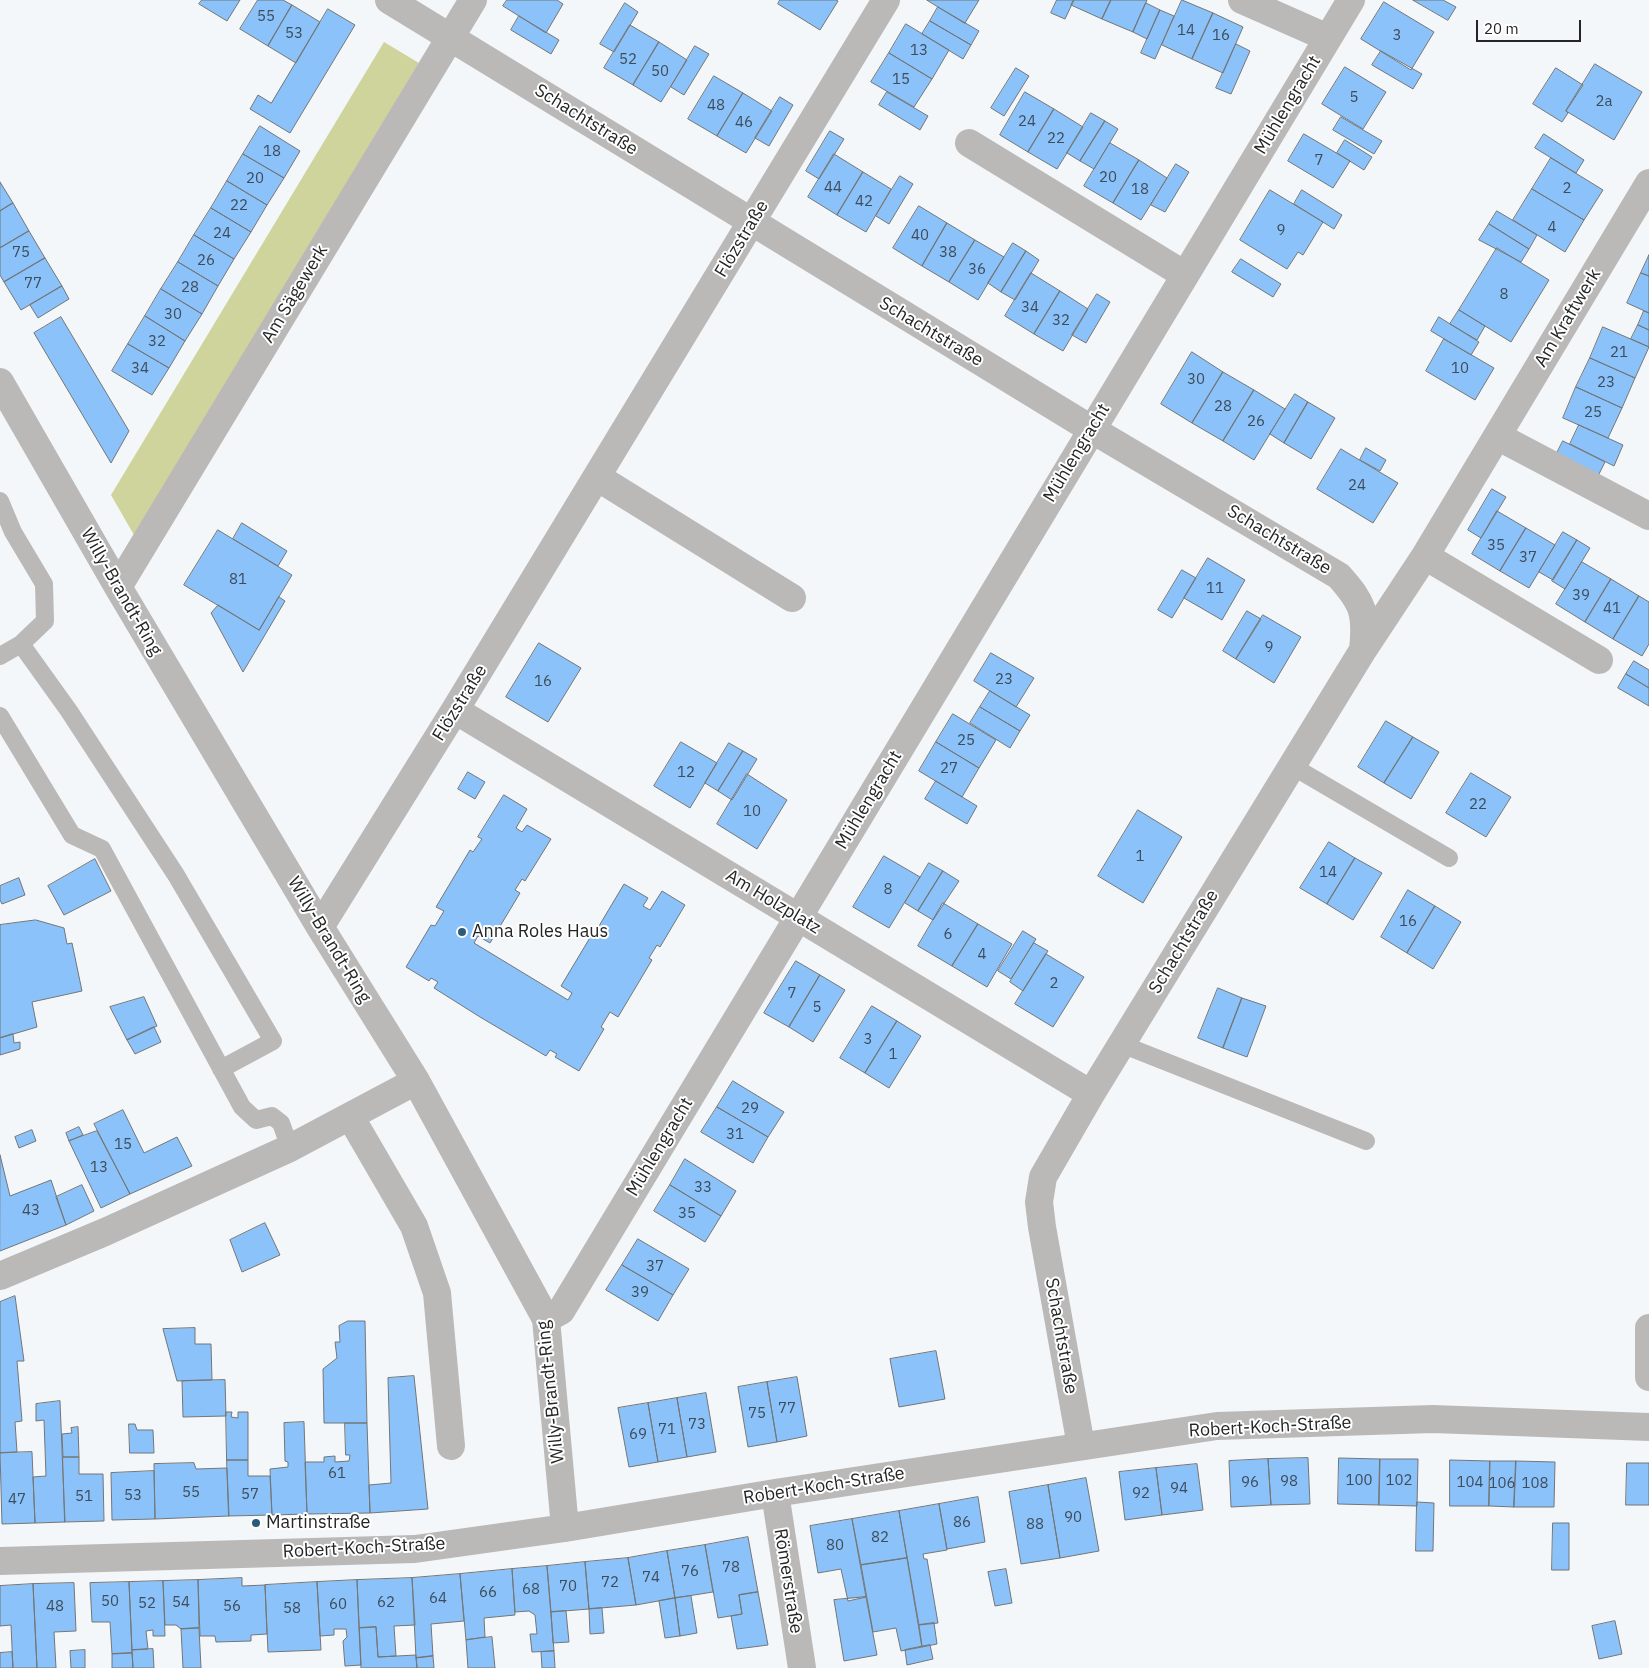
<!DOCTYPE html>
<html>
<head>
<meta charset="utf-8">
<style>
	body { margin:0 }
	#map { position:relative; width:1649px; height:1668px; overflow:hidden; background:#f4f7f9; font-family:"IBM Plex Sans",sans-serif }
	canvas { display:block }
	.scale { position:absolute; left:1476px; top:20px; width:105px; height:22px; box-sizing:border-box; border:2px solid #242526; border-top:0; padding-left:6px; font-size:15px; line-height:18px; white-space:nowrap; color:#242526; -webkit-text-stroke:4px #fff; paint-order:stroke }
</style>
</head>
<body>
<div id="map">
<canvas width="1649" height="1668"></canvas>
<div class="scale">20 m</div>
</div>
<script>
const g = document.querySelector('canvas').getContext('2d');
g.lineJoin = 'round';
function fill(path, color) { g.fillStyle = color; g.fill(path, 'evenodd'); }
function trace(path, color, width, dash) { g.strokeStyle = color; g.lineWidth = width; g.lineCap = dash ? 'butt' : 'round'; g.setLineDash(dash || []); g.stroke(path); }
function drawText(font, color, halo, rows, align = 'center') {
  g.font = font + ' "IBM Plex Sans",sans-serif'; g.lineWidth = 4; g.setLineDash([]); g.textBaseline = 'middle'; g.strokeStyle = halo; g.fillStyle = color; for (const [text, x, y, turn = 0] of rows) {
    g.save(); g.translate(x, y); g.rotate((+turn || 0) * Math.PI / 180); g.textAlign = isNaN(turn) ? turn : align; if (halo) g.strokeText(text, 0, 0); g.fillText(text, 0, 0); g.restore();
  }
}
const green = new Path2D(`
	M384 42 419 63 134 535 111 495Z`);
const building = new Path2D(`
	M202 0H240L227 21 199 4Z
	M258 0H283L292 5 268 46 240 29Z
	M507 0H557L563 4 546 33 503 6Z
	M780 0H836L838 1 820 30 778 4Z
	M927 0H979L965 23Z
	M1057 0H1074L1065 19 1051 13Z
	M1074 0H1111L1102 19 1071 5Z
	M1111 0H1147L1133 32 1102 19Z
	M1182 0 1213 13 1192 59 1162 45Z
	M1413 0H1443L1456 7 1448 20Z
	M1384 2 1434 32 1411 70 1361 39Z
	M625 3 638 12 614 52 600 44Z
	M1146 3 1160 10 1147 39 1133 32Z
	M292 5 320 22 296 63 268 46Z
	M938 7 979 31 971 45 930 21Z
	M328 9 355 25 290 133 250 109 258 95 271 103Z
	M1160 10 1174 16 1155 59 1141 53Z
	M1213 13 1243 27 1223 73 1192 59Z
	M519 16 559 40 551 54 511 30Z
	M930 21 971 45 963 59 922 34Z
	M906 24 949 50 932 79 889 53Z
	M630 25 659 42 633 85 604 68Z
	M659 42 687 60 661 102 633 85Z
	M1236 44 1250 51 1231 94 1216 88Z
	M695 46 709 54 684 95 671 87Z
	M1381 51 1422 74 1413 89 1372 65Z
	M889 53 932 79 914 107 871 82Z
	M1595 64 1642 92 1614 140 1566 111Z
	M1345 67 1386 92 1363 129 1322 104Z
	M1016 68 1029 76 1004 116 991 108Z
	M1556 68 1583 85 1566 111 1568 113 1562 122 1533 104Z
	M714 76 743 93 717 136 688 119Z
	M887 92 928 116 920 130 879 105Z
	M1025 92 1054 109 1028 152 1000 135Z
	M743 93 772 111 746 153 717 136Z
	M780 97 793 105 769 146 755 138Z
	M1054 109 1083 127 1057 169 1028 152Z
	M1091 113 1105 121 1080 161 1067 153Z
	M1341 117 1382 141 1374 154 1333 130Z
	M1105 121 1118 129 1094 169 1080 161Z
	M260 126 300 151 284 178 243 154Z
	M830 131 844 139 819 179 806 171Z
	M1304 134 1350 161 1333 188 1288 161Z
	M1544 134 1584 160 1576 173 1535 148Z
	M1345 140 1372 157 1364 170 1337 153Z
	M1110 143 1139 160 1113 203 1084 186Z
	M243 154 284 178 267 205 227 181Z
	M834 154 863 172 837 215 808 197Z
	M1551 158 1603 190 1584 220 1532 189Z
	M1139 160 1167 178 1141 220 1113 203Z
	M1176 164 1189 172 1165 212 1151 205Z
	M863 172 891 189 866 232 837 215Z
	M900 176 913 184 889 224 876 216Z
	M227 181 267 205 251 232 211 208Z
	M0 182 13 203 0 211Z
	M1532 189 1584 220 1565 252 1513 220Z
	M1270 190 1323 222 1303 255 1298 252 1287 269 1240 240Z
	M1302 190 1342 215 1334 229 1294 204Z
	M13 203 29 231 0 248V211Z
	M919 206 947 223 922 266 893 248Z
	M211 208 251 232 234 259 194 235Z
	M1497 211 1537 235 1529 249 1489 224Z
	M947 223 975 240 949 282 922 266Z
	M1489 224 1529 249 1521 262 1479 240Z
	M29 231 45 258 4 282 0 275V248Z
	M194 235 234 259 218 286 178 262Z
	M975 240 1004 257 978 300 949 282Z
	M1013 243 1026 251 1001 292 988 283Z
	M1497 248 1549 280 1511 342 1459 310Z
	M1026 251 1039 260 1015 300 1001 292Z
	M1649 255V276L1641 273Z
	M45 258 62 286 21 310 4 282Z
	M1241 259 1281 284 1273 297 1232 272Z
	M178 262 218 286 202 314 161 289Z
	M1031 273 1060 291 1034 334 1005 316Z
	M1641 273 1649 276V313L1627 303Z
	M62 286 69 299 38 318 30 305Z
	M161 289 202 314 185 341 145 316Z
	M1060 291 1088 309 1063 351 1034 334Z
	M1097 294 1110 302 1086 343 1072 335Z
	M1459 310 1485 326 1477 340 1450 324Z
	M1644 311 1649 313V330L1638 325Z
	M145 316 185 341 169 368 128 344Z
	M61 317 129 431 111 463 34 333Z
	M1439 317 1479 342 1471 355 1431 331Z
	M1638 325 1649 330V347L1631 339Z
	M1603 327 1649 347 1635 378 1590 358Z
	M1444 339 1494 368 1475 400 1426 371Z
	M128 344 169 368 152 395 112 371Z
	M1192 352 1223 372 1192 423 1161 404Z
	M1590 358 1635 378 1622 408 1576 387Z
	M1223 372 1254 390 1223 441 1192 423Z
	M1576 387 1622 408 1608 438 1563 418Z
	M1254 390 1285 409 1254 460 1223 441Z
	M1295 394 1308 402 1284 443 1270 434Z
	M1308 402 1335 418 1311 459 1284 443Z
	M1579 425 1623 445 1614 466 1570 444Z
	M1563 441 1605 462 1598 476 1556 455Z
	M1366 448 1386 460 1380 471 1360 460Z
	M1341 449 1398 483 1373 523 1317 489Z
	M1492 489 1506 497 1481 538 1468 530Z
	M1497 511 1526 528 1500 571 1472 554Z
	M242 523 287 551 278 566 233 539Z
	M1526 528 1555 545 1529 588 1500 571Z
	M218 530 292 575 259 630 184 585Z
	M1563 532 1577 540 1553 580 1539 572Z
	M1577 540 1590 548 1565 589 1552 581Z
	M1208 558 1245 580 1222 620 1184 598Z
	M1582 562 1611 579 1585 622 1556 604Z
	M1182 570 1196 578 1172 618 1158 610Z
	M1611 579 1639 596 1613 639 1585 622Z
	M1639 596 1649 602V644L1642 656 1613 639Z
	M279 597 285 601 243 672 211 613 218 605 259 630Z
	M1247 611 1261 619 1236 659 1223 651Z
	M1263 615 1301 637 1274 683 1236 659Z
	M539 643 581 668 548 722 506 697Z
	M991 653 1034 678 1016 707 974 681Z
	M1634 661 1649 670V688L1626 674Z
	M1626 674 1649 688V706L1618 688Z
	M990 691 1030 715 1020 731 980 707Z
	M980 707 1020 731 1010 748 970 723Z
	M953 714 996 740 979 768 936 742Z
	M1386 721 1413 737 1384 783 1358 767Z
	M1413 737 1439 752 1411 799 1384 783Z
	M681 742 717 763 690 808 654 786Z
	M936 742 979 768 962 797 919 771Z
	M729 743 743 751 718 791 705 783Z
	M743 751 757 759 732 800 718 791Z
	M468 772 485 782 475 799 458 789Z
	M1471 773 1511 797 1486 837 1446 813Z
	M747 774 787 800 757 849 717 824Z
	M936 781 977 806 967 824 925 799Z
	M504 795 527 809 516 828 522 832 527 825 551 839 525 881 522 879 515 890 520 893 490 943 478 936 474 943 568 1000 572 993 561 986 591 936 596 939 603 928 599 926 624 884 648 898 643 906 650 910 662 891 685 905 660 947 657 945 649 958 652 960 618 1017 610 1012 601 1027 604 1029 579 1071 555 1057 557 1054 550 1050 546 1056 480 1017 434 988 438 982 431 978 429 981 406 967 431 925 435 926 444 911 436 907 470 850 473 852 482 839 478 837Z
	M1138 810 1182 837 1143 903 1098 876Z
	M1329 842 1355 858 1327 904 1300 888Z
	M884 856 920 877 889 928 853 907Z
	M1355 858 1382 873 1353 920 1327 904Z
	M95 859 111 891 64 915 48 886Z
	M929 863 943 871 918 911 905 903Z
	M943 871 959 881 933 920 918 911Z
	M19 878 25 895 2 904 0 900V886Z
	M1408 890 1435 906 1407 953 1381 937Z
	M943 903 978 924 952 966 918 946Z
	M1435 906 1461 922 1433 969 1407 953Z
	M36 920 64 928 67 944 72 943 82 991 32 1002 37 1027 0 1038V925Z
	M978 924 1012 944 987 987 952 966Z
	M1023 931 1036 939 1011 979 998 971Z
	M1034 943 1048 951 1023 991 1010 982Z
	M1046 954 1084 977 1053 1027 1015 1004Z
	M796 961 820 975 789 1027 764 1013Z
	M820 975 845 990 813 1042 789 1027Z
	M1218 988 1242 998 1223 1048 1198 1038Z
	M144 997 157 1026 127 1040 110 1007Z
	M1242 998 1266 1006 1247 1057 1223 1048Z
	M872 1006 897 1021 865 1073 840 1058Z
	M897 1021 921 1036 889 1088 865 1073Z
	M154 1027 161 1042 135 1054 127 1040Z
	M13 1034 14 1043 20 1042V1049L0 1055V1038Z
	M733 1081 784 1112 768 1137 717 1107Z
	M717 1107 768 1137 753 1163 701 1132Z
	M123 1110 144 1153 177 1137 192 1166 130 1194 94 1124Z
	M79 1127 83 1135 69 1141 66 1133Z
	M32 1130 36 1141 19 1148 15 1137Z
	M97 1131 130 1194 101 1208 69 1141Z
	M0 1155 10 1196 51 1180 66 1225 0 1251Z
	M685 1159 736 1191 721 1216 670 1185Z
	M82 1185 94 1211 66 1225 56 1197Z
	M670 1185 721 1216 705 1242 654 1211Z
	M265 1223 280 1255 242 1272 230 1240Z
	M638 1239 689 1269 673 1295 622 1265Z
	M622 1265 673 1295 658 1321 606 1290Z
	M15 1296 24 1361H17L22 1421 15 1422 17 1452 0 1453V1302Z
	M348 1321H365L367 1423H324L323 1369 337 1358 335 1342H340L339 1326Z
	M195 1328V1344H211L212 1380 177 1381 163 1329Z
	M936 1351 945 1399 899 1407 890 1359Z
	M414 1376 428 1509 370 1513 369 1485 391 1483 388 1378Z
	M797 1377 807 1436 777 1442 767 1382Z
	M225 1380 226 1416 183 1417 182 1381Z
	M767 1382 777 1442 748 1447 738 1387Z
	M706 1393 716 1452 687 1457 677 1398Z
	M677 1398 687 1457 658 1462 648 1403Z
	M60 1401 65 1522 35 1523 33 1477 46 1476 44 1420 36 1421V1404Z
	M648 1403 658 1462 629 1467 618 1408Z
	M226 1412H232L231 1417 238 1418V1412H248V1460H227Z
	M304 1422 307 1514 272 1515 270 1469 288 1467V1462L285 1461 284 1423Z
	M345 1423H367L370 1513 307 1514 305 1462H324V1457L335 1456V1462L349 1461 350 1455H346Z
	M129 1424H135L137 1430H153L154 1453H130Z
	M78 1427 79 1457H63L62 1434 72 1433 71 1428Z
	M32 1452 35 1523 2 1524 0 1453Z
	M63 1457H79V1474H103L104 1521 65 1522Z
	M1308 1458 1310 1504 1271 1505 1268 1459Z
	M1339 1458 1380 1459 1379 1505 1338 1504Z
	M1268 1459 1271 1505 1231 1507 1229 1461Z
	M1380 1459H1418L1417 1506 1379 1505Z
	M227 1460H248V1476H270L272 1515 229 1516Z
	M1450 1460 1490 1461 1489 1506H1450Z
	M1490 1461H1516L1514 1507 1489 1506Z
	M1516 1461 1555 1462 1554 1507H1514Z
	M194 1463 196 1469 227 1468 229 1516 155 1519 154 1464Z
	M1627 1463H1649V1505H1626Z
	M1197 1464 1203 1510 1162 1515 1156 1468Z
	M1156 1468 1162 1515 1125 1520 1119 1472Z
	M154 1471 155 1519 112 1520 111 1473Z
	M1086 1478 1099 1551 1060 1558 1048 1485Z
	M1048 1485 1060 1558 1021 1564 1009 1492Z
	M978 1497 985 1542 947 1549 939 1504Z
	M1417 1502 1434 1503 1433 1551H1416Z
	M939 1504 947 1550 923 1554 924 1559H927L938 1623 919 1625 899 1511Z
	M899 1511 907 1558 861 1565 852 1519Z
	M852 1519 866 1597 848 1601 841 1569 818 1573 810 1526Z
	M1553 1523H1569V1570H1552Z
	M748 1537 758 1592 739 1595 742 1614 718 1618 705 1545Z
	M705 1545 713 1592 675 1598 667 1551Z
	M667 1551 675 1598 636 1605 628 1558Z
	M628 1558 636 1605 589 1609 585 1562Z
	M907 1558 922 1647 901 1651 896 1628 873 1632 861 1565Z
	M585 1562 589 1609 551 1612 547 1566Z
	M547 1566 554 1651 532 1652 530 1634H537L535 1615 529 1611 515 1612 512 1569Z
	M512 1569 515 1615 484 1618 485 1637 466 1640 460 1574Z
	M1006 1569 1012 1603 995 1606 988 1572Z
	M460 1574 464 1621 431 1624 433 1656 416 1658 412 1578Z
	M242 1578V1586L265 1585 267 1634 251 1635V1641L216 1642 215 1636H200L198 1580Z
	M412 1578 415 1625 394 1626 396 1656 378 1657 376 1627 359 1628 357 1580Z
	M198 1580 199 1628 181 1629 176 1625H165L163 1581Z
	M357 1580 361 1665 345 1666 343 1641 347 1637 346 1629H334V1635L320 1636 317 1582Z
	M163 1581 165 1636H153V1630L146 1631 148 1649 132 1650 129 1582Z
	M129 1582 132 1653 112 1654 110 1622H92L90 1583Z
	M317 1582 321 1650 268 1652 265 1585Z
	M74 1583 76 1631 54 1632 56 1668H37L33 1584Z
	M33 1584 37 1668H13L11 1625 0 1626V1586Z
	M758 1592 768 1645 737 1649 731 1616 742 1614 739 1595Z
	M691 1596 697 1633 680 1636 675 1598Z
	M866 1597 877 1655 844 1661 834 1600Z
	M675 1598 680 1636 665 1638 659 1601Z
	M602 1608 604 1633 590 1634 589 1609Z
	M566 1611 569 1642 553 1643 551 1612Z
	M1615 1621 1622 1654 1599 1659 1592 1626Z
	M934 1623 937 1644 922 1647 919 1625Z
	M376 1627 378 1657 416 1655 417 1668H361L359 1628Z
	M199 1628 201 1668H183L181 1629Z
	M492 1637 495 1668H468L466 1640Z
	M930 1645 933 1659 907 1665 905 1650Z
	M153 1649 154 1668H133L132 1650Z
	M85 1650V1668H71L70 1651Z
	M554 1651 555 1668H542L541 1652Z
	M12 1652 13 1668H0V1653Z
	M132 1653 133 1668H112V1654Z
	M433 1656 434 1668H417L416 1658Z`);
const lane = new Path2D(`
	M0 501 13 532 44 584 45 621 21 644 0 656
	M21 644 69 711 176 875 273 1041 221 1069
	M0 716 72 835 102 849 242 1107 256 1120 272 1116 281 1123 290 1148
	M1292 766 1449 858
	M1121 1044 1366 1141`);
const street = new Path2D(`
	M389 0 1091 429 1339 576C1363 603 1367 613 1363 650L1091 1094 1043 1177 1039 1202 1042 1227 1081 1446
	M1242 0 1328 38
	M969 143 1185 275
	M0 382 118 587 320 927 416 1081 546 1319 565 1528
	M1497 436 1649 516
	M597 477 792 598
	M1425 556 1599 660
	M118 587 473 0
	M1363 650 1425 556 1649 183
	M455 710 1091 1094
	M320 927 455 710 886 0
	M350 1116 414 1226 437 1293 451 1446
	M0 1276 105 1232 290 1148 416 1081
	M546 1319 561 1311 1351 0
	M1649 1328V1377
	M775 1493 802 1668
	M0 1561 415 1549 565 1528 775 1493 1217 1426 1433 1419 1649 1427`);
const markers = [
	[462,932,5,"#295d7a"],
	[256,1523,5,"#295d7a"]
];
const numberNames = [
	["55",266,17],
	["14",1186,31],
	["53",294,34],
	["16",1221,36],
	["3",1397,36],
	["13",919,51],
	["52",628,60],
	["50",660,72],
	["15",901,80],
	["5",1354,98],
	["2a",1604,102],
	["48",716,106],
	["24",1027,122],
	["46",744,123],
	["22",1056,139],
	["18",272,152],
	["7",1319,161],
	["20",1108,178],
	["20",255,179],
	["44",833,188],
	["2",1567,189],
	["18",1140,190],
	["42",864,202],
	["22",239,206],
	["4",1552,228],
	["9",1281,231],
	["24",222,234],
	["40",920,236],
	["75",21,253],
	["38",948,253],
	["26",206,261],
	["36",977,270],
	["77",33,284],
	["28",190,288],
	["8",1504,295],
	["34",1030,308],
	["30",173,315],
	["32",1061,321],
	["32",157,342],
	["21",1619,353],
	["34",140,369],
	["10",1460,369],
	["30",1196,380],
	["23",1606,383],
	["28",1223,407],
	["25",1593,413],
	["26",1256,422],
	["24",1357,486],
	["35",1496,546],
	["37",1528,558],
	["81",238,580],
	["11",1215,589],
	["39",1581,596],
	["41",1612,609],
	["9",1269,648],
	["23",1004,680],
	["16",543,682],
	["25",966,741],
	["27",949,769],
	["12",686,773],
	["22",1478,805],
	["10",752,812],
	["1",1140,857],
	["14",1328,873],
	["8",888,890],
	["16",1408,922],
	["6",948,935],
	["4",982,955],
	["2",1054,984],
	["7",792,994],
	["5",817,1008],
	["3",868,1040],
	["1",893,1055],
	["29",750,1109],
	["31",735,1135],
	["15",123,1145],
	["13",99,1168],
	["33",703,1188],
	["43",31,1211],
	["35",687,1214],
	["37",655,1267],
	["39",640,1293],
	["77",787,1409],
	["75",757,1414],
	["73",697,1425],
	["71",667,1430],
	["69",638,1435],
	["61",337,1474],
	["100",1359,1481],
	["102",1399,1481],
	["98",1289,1482],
	["96",1250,1483],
	["104",1470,1483],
	["106",1502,1484],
	["108",1535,1484],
	["94",1179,1489],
	["55",191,1493],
	["92",1141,1494],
	["57",250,1495],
	["53",133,1496],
	["51",84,1497],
	["47",17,1500],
	["90",1073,1518],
	["86",962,1523],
	["88",1035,1525],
	["82",880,1538],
	["80",835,1546],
	["78",731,1568],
	["76",690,1572],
	["74",651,1578],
	["72",610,1583],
	["70",568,1587],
	["68",531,1590],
	["66",488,1593],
	["64",438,1599],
	["50",110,1602],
	["54",181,1603],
	["62",386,1603],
	["52",147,1604],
	["60",338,1605],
	["48",55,1607],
	["56",232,1607],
	["58",292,1609]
];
const streetNames = [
	["Mühlengracht",1288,105,-59],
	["Schachtstraße",586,120,32],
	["Flözstraße",742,239,-59],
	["Am Sägewerk",295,294,-59],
	["Am Kraftwerk",1568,318,-59],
	["Schachtstraße",931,332,31],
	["Mühlengracht",1077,453,-59],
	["Schachtstraße",1279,540,31],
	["Willy-Brandt-Ring",121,592,60],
	["Flözstraße",460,703,-58],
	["Mühlengracht",869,800,-59],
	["Am Holzplatz",773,902,31],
	["Willy-Brandt-Ring",329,940,59],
	["Schachtstraße",1184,942,-59],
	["Mühlengracht",660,1147,-59],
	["Schachtstraße",1061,1336,80],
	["Willy-Brandt-Ring",551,1392,-96],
	["Robert-Koch-Straße",1270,1427,-3],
	["Robert-Koch-Straße",824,1486,-9],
	["Robert-Koch-Straße",364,1548,-3],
	["Römerstraße",788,1581,81]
];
const poiNames = [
	["Anna Roles Haus",472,932],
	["Martinstraße",266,1523]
];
fill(green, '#ced49c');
fill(building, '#8ac2f9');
trace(building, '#737678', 1);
trace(lane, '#bbb9b8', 18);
trace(street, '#bbb9b8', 28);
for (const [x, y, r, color] of markers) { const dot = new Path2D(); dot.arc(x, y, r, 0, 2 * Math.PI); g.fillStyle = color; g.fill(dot); trace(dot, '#fff', 2); }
drawText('15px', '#3e4c5b', null, numberNames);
drawText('18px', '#242526', '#fff', streetNames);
drawText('18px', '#242526', '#fff', poiNames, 'left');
</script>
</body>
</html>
